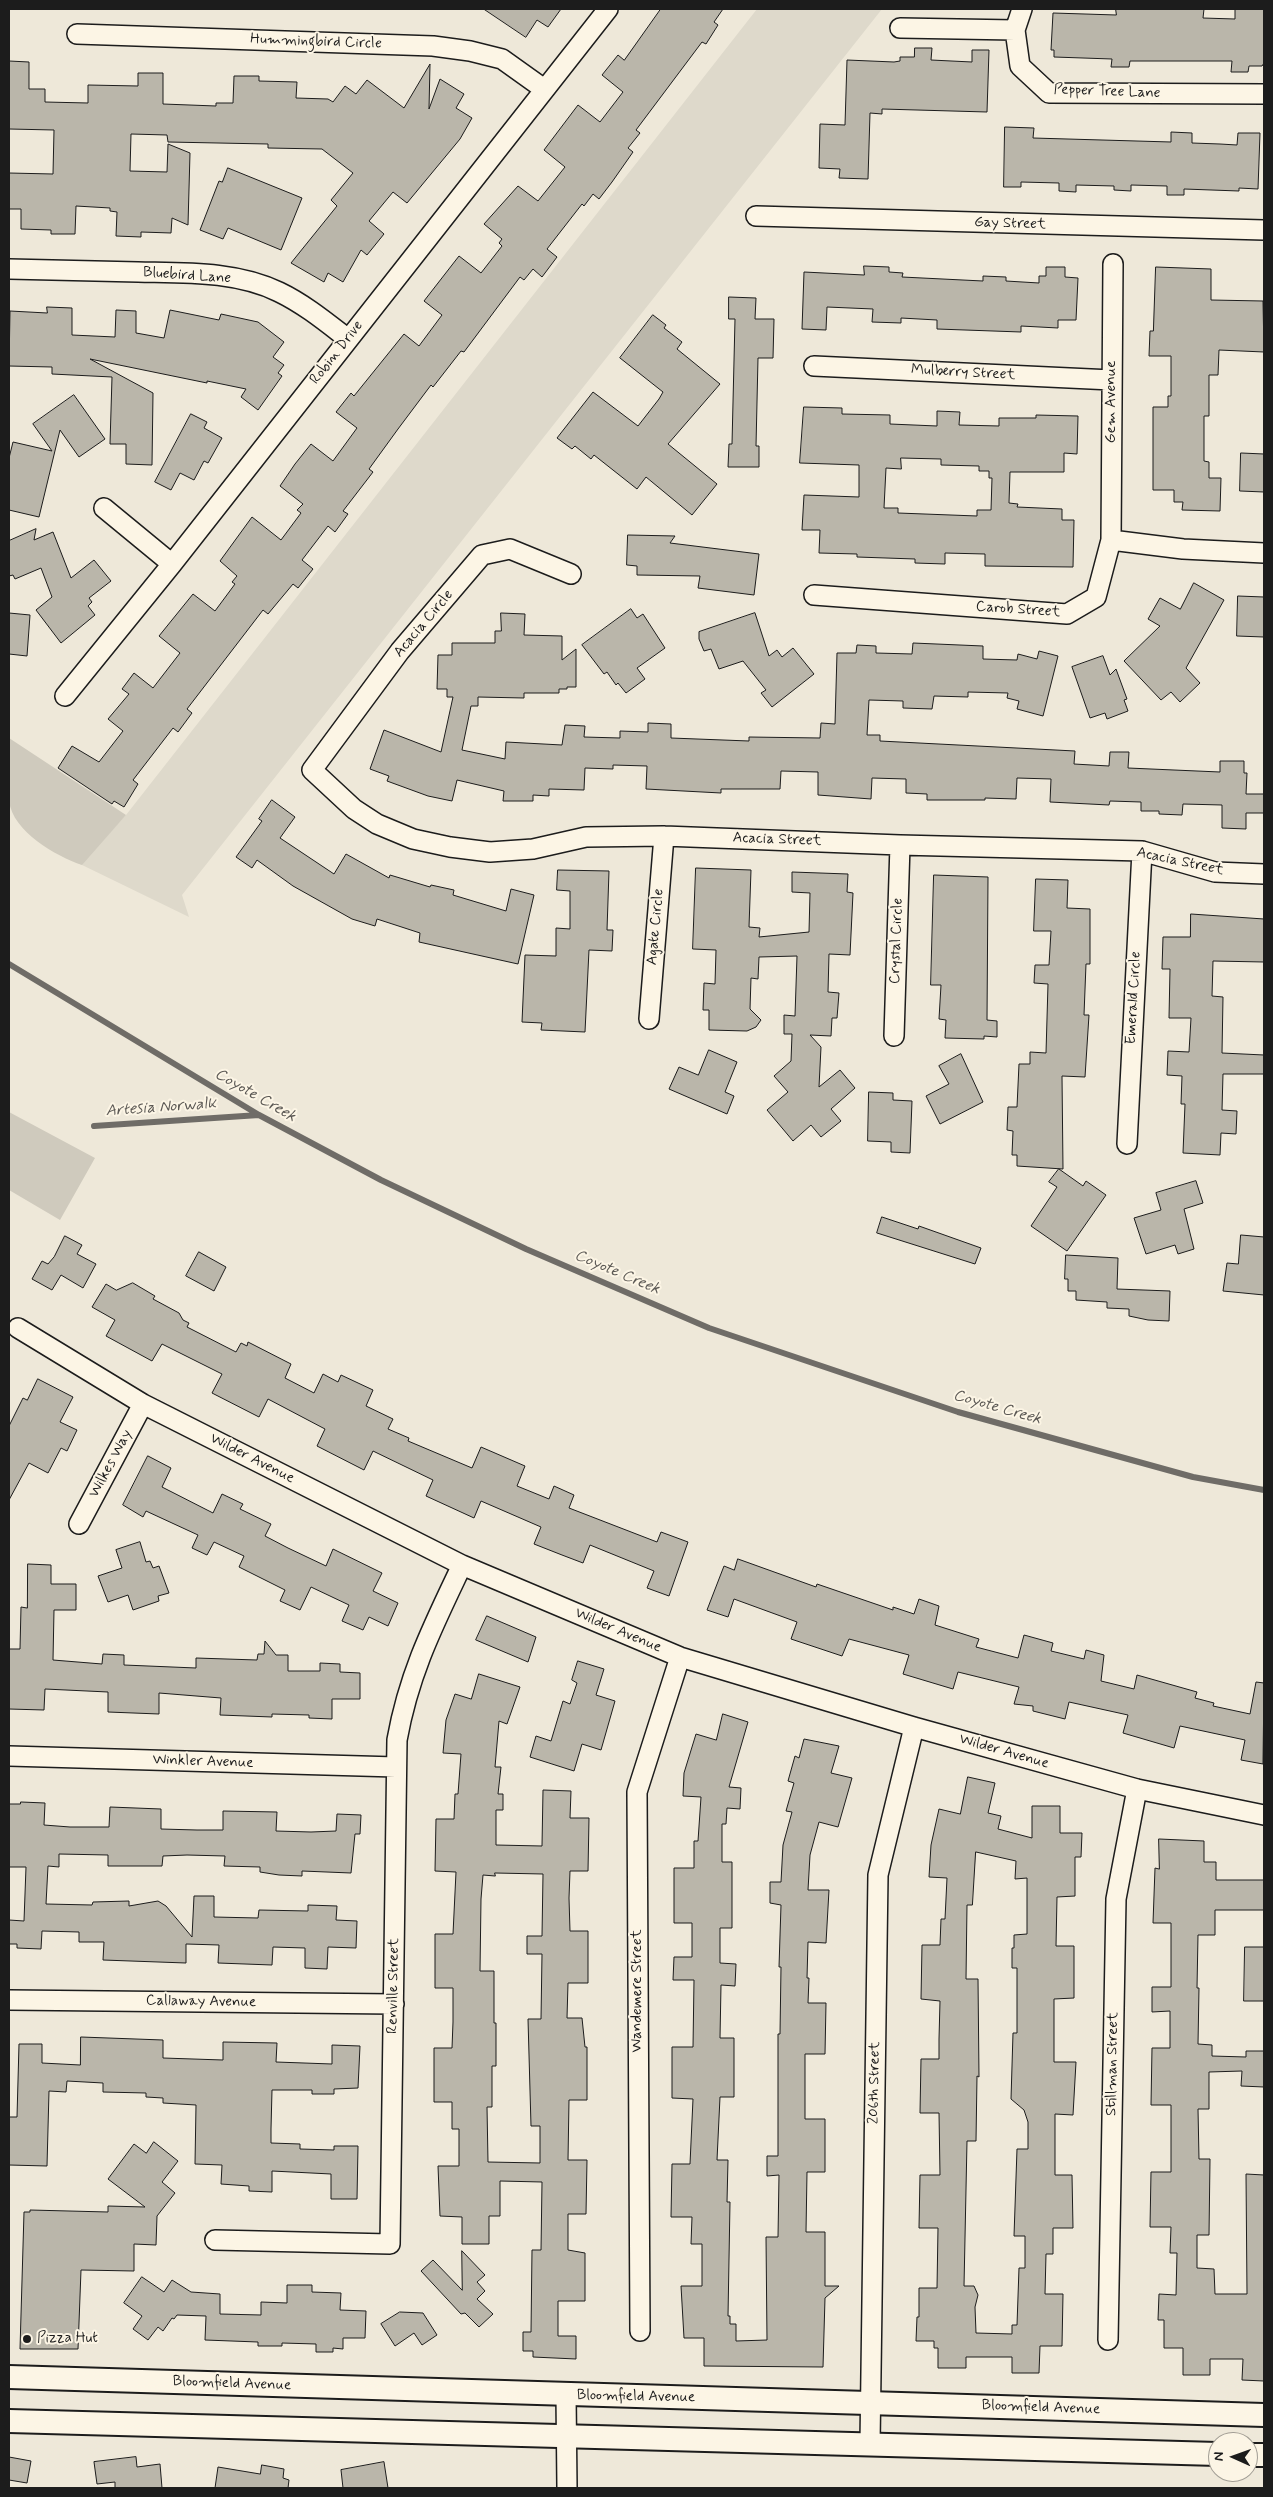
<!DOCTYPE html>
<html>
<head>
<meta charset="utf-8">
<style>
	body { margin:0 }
	#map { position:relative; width:1273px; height:2497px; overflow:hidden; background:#eee8d9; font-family:Mynerve,sans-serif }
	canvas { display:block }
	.frame { position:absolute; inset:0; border:10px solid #1c1c1c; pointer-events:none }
	.north { position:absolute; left:1208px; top:2432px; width:50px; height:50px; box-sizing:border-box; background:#fcf5e5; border:1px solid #a29e95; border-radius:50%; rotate:272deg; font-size:14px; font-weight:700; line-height:20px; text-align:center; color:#1c1c1c }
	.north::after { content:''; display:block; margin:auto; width:18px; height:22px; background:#1c1c1c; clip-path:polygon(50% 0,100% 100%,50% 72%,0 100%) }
</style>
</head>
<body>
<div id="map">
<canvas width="1273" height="2497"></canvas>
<div class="frame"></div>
<div class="north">N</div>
</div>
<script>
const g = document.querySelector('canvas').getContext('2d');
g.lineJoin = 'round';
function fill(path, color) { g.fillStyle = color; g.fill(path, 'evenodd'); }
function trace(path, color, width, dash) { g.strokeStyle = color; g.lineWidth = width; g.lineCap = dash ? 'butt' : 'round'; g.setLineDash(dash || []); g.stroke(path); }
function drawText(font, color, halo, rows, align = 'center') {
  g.font = font + ' Mynerve,sans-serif'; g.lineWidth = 4; g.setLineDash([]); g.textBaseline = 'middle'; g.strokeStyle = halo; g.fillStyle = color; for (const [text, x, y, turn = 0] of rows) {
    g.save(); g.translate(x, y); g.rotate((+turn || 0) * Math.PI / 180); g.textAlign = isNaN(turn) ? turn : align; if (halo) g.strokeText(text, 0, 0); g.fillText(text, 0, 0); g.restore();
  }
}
const built = new Path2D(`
	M757 9H882L182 895 189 917 80 864 126 815Z`);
const green = new Path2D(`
	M9 738 126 815 82 865C56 856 13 832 9 801 6 781 9 759 9 738Z
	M9 1112 95 1158 60 1220 9 1190Z`);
const stream = new Path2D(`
	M9 964 259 1115 381 1180 526 1249 709 1328 958 1412 1193 1477 1264 1490
	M94 1126 259 1115`);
const building = new Path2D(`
	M484 9H561L548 27 537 20 526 37Z
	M661 9H723L714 22 718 25 706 44 702 42 636 130 640 133 628 148 633 152 612 182 599 199 593 194 584 206 582 204 547 249 557 257 542 277 533 269 524 280 520 277 464 352 461 351 433 387 431 385 398 429 369 469 373 472 343 511 348 514 335 532 328 526 302 560 313 569 298 588 293 584 268 614 263 610 187 709 192 713 178 732 173 728 133 780 138 784 124 807 114 801 112 804 58 768 72 746 99 762 123 731 108 719 129 694 122 689 134 673 153 688 180 653 159 636 193 594 215 611 235 584 232 582 237 576 220 561 252 517 281 540 301 513 297 510 303 504 280 486 295 464 311 444 333 461 357 428 336 412 351 393 354 396 404 334 419 346 442 315 424 301 459 256 481 273 502 246 499 243 502 239 484 224 518 186 538 201 565 167 544 150 578 105 600 122 623 92 602 75 618 55 624 60Z
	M1116 9H1204L1203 18 1235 19V9H1264V63L1262 66H1249L1248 72H1231L1232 61H1130L1129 67H1111L1112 59 1054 57V50H1051L1053 13 1116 15Z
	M915 48H932L931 60 972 62V50H989L987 112 882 109V114L870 113 868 179 839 178 840 169 819 168 820 124 845 125 847 60 894 62 900 61V57H914Z
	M9 61 29 62V89H45V102L88 103V85L138 86V73H163V104L216 106V103H233L234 76H259V81L297 82 296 98 328 99 333 102 345 86 356 94 367 80 404 108 430 64 429 109 440 79 464 94 456 108 472 118 460 139 407 203 393 192 369 221 384 234 367 255 361 250 343 282 328 273 324 282 291 263 337 206 331 200 353 173 322 149 268 148V144L168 142 167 135 131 134 130 171 167 172 168 144 190 153 188 225 172 218 171 233 141 232V237L116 236 117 212 110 211V208L76 206 75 234H51V230L21 229V209H9V173L53 174 54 130 9 129Z
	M1005 127 1034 128 1033 138 1171 142V132L1192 133V143L1220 144 1237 145 1238 133H1260L1258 189 1239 188V191L1184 189V195H1167V186L1131 185V191L1114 190V186L1076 185V192L1059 191V183L1021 182V187H1004Z
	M228 168 302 198 281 250 228 228 223 239 200 230 219 181 222 182Z
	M864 266 889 267V272L903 273 902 277 983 281V276L1006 277V281L1039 283V276H1046V267H1065V277L1078 278 1076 320H1058V328L1021 326V332L937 329V320L901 318V323L872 322 873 309 827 307 826 330 802 329 804 272 864 275Z
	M1156 267 1211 269V300L1263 301 1264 352 1219 350 1218 375H1209V416H1204V461L1209 462V478H1221L1220 511 1182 510 1183 502H1174V490H1153V407H1168V396H1171V356H1149L1150 331H1153Z
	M729 297 756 298 755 319H774L773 358H758L756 446H759V467H728L729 444H732L735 319H729Z
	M47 307 72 308V335L115 337 116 310 136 311V333L164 338 170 310 219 320 221 314 258 322 284 342 273 357 284 365 278 373 282 376 258 410 241 397 246 389 207 381V383L90 359 153 393 152 465 126 464V444H110L112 377 52 374V367L9 366 10 311 47 313Z
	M653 315 666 325 664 328 682 342 677 349 720 384 668 444 717 484 692 515 646 477 637 489 594 455 591 459 575 446 572 449 557 438 593 392 638 426 659 399 663 392 620 358Z
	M74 395 105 439 79 457 60 430 39 517 9 510V458L13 442 52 451 33 424Z
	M804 407 842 408V414L890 415V424L937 426V411L960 412 959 425 999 426V418H1036V415L1078 416 1077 454 1064 453V472H1010L1009 503 1018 504 1017 507 1062 509V520H1074L1073 567 985 566V554L945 553V564L915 563V559L857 557V554L819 553 820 530H802L804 495 859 497V465L800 463ZM901 458 941 459V465L979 466V471H989V478H992L991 510H977V516L898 513V508H884L886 468 901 469Z
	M191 414 207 422 204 428 222 438 208 463 204 461 194 480 180 473 171 490 155 482Z
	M1241 453 1264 454V492L1240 491Z
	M36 529 34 540 53 532 71 578 94 560 111 581 89 598 92 602 88 606 95 615 61 643 36 610 52 597 41 568 15 579 13 575 9 576V541Z
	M628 535 675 536 670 543 759 554 754 595 698 588 700 576 637 575V566L627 565Z
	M1194 583 1224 600 1186 668 1200 683 1180 702 1171 692 1161 700 1124 661 1160 626 1148 619 1160 598 1180 609Z
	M1238 596 1264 597V637L1237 636Z
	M631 609 637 618 643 614 665 648 637 668 645 679 626 693 618 683 616 685 607 672 604 674 582 645Z
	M9 613 30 615 27 656 9 654Z
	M501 613 525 614 524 635 562 636V660L576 649V687H567V689H559V693H524V698L478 697V706H471L462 750 505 759 506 742 562 745 565 725 585 726 584 737 620 738V731L648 732V723L671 724V738L749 741V737L820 738 821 723 835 724 837 653H856L857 645 876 646V653L912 654 913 643 983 646V659L1017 660 1018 654 1037 659 1039 651 1058 656 1043 716 1017 709 1019 701 1007 698 1008 693 968 692V697L934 696 932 709 903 708V701L869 700 867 735H880V741L1075 751 1074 764 1109 766 1110 752H1129L1128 768 1220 772V761H1244V773H1247L1246 794H1264V813H1246V829L1222 828V805L1183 804 1182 815 1159 814V811H1141V802L1110 801 1109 805 1050 802 1051 779 1017 778 1016 799 985 798V800H927V794L906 793V779L872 778 871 799 818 795V772L781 771 780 789H721V793L646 789 647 766 613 765V769L585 768 584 790 549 789V796L533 795V801H503L504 791 457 780 452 801 428 796 387 781 389 776 370 769 384 730 441 752 453 697H447V689H437L438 655H452V643H495V631H501Z
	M755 613 769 656 777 650 782 657 793 648 814 674 772 707 761 693 766 690 743 661 719 669 711 649 704 651 699 639V632Z
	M1103 656 1110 675 1116 669 1127 699 1124 700 1128 711 1107 719 1105 713 1090 718 1072 667Z
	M272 800 295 817 280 838 334 874 346 854 389 878 390 875 430 887 431 885 454 890 453 895 506 911 511 889 534 895 518 964 419 942 420 933 377 919 375 926 352 919 293 886 257 860 252 868 236 857 262 821 259 819Z
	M696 868 751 870 749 927 760 928 759 937 809 932 810 893 792 892V872L848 874 847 892 853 893 850 955 829 954 828 992 839 993 837 1018H832L831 1036 810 1035 821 1047 819 1087 840 1070 855 1088 831 1109 841 1121 821 1137 811 1125 793 1141 767 1110 788 1092 774 1076 791 1061 792 1034H784V1015L795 1016 797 956 759 957 758 979 751 978 750 1009 761 1020 756 1027 747 1031 709 1030V1010H703L704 983 715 984 716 950 693 949Z
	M558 870 609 871 607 930H613L612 951 589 950 585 1032 541 1030 542 1023 522 1022 525 955 556 956V928L570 929V891L557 890Z
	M934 875 988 877 987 1020 997 1021V1037L984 1036V1039L945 1038 946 1020 939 1019 941 985H931Z
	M1036 879 1068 880 1067 908 1090 909V964H1086L1084 1015H1089L1085 1077 1062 1076 1063 1169 1017 1166V1155H1012L1013 1131 1007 1130 1008 1107H1017L1019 1064H1030V1052L1046 1053 1048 984 1034 983 1035 965H1049L1051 931H1034Z
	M1191 914 1264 919V962L1213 961 1212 996 1223 997 1222 1053 1264 1055V1074H1223L1222 1110 1237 1111 1236 1134 1221 1133 1220 1155 1183 1153 1185 1104H1181L1182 1076 1167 1075 1168 1051 1189 1052 1191 1018H1169L1170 969H1162L1163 937H1190Z
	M709 1050 737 1062 725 1092 734 1096 727 1114 669 1089 679 1067 698 1075Z
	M961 1054 983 1102 940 1124 926 1096 949 1084 939 1066Z
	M869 1092 893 1093V1100L912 1101 910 1153 891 1152V1142L868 1141Z
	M1059 1169 1083 1186 1086 1181 1106 1195 1067 1251 1031 1226 1057 1187 1049 1182Z
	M1196 1181 1203 1203 1184 1209 1194 1249 1178 1254 1175 1245 1146 1254 1134 1218 1161 1210 1156 1193Z
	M882 1217 918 1229 919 1226 981 1248 975 1264 877 1233Z
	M1241 1235 1264 1237V1295L1223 1291 1227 1263 1238 1264Z
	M65 1236 82 1245 77 1254 96 1264 83 1288 61 1275 52 1290 32 1279 42 1261 48 1264 54 1257Z
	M199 1252 226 1267 214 1291 186 1276Z
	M1066 1255 1118 1258 1117 1289 1170 1291 1169 1321 1148 1320 1129 1316V1309L1107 1308V1302L1076 1300V1291H1068V1279H1065Z
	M133 1283 155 1296 153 1299 179 1313 183 1320 189 1323 187 1327 236 1352 241 1343 247 1346 248 1342 291 1364 285 1378 314 1393 323 1374 338 1382 341 1375 373 1390 366 1406 393 1419 388 1429 409 1438 408 1441 472 1468 481 1447 525 1466 517 1486 549 1499 554 1486 574 1495 569 1508 657 1542 661 1532 688 1542 669 1596 647 1588 654 1571 590 1545 583 1563 562 1555 534 1544 541 1527 481 1501 474 1518 426 1496 433 1480 373 1451 364 1470 317 1446 325 1429 268 1399 259 1417 212 1393 222 1374 162 1344 152 1361 106 1336 115 1320 92 1307 106 1284 116 1290Z
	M38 1379 73 1397 60 1422 77 1430 67 1451 61 1448 48 1473 29 1463 9 1500V1426L23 1398 27 1400Z
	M148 1456 171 1468 162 1487 213 1513 222 1494 243 1504 240 1509 271 1524 265 1536 288 1548 326 1566 333 1549 382 1573 373 1591 398 1603 388 1626 369 1617 363 1630 342 1621 349 1605 311 1587 300 1610 280 1601 285 1590 239 1567 244 1556 214 1542 207 1555 192 1548 198 1535 146 1511 143 1517 123 1505Z
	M140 1542 146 1562 150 1561 153 1568 159 1566 169 1593 158 1596 159 1601 133 1610 128 1595 108 1602 98 1576 122 1568 116 1550Z
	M738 1559 816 1587 817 1584 893 1610V1607L914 1614 919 1599 939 1606 935 1625 979 1639 976 1647 1018 1658 1024 1635 1053 1643 1051 1651 1084 1659 1086 1650 1104 1655 1101 1681 1134 1689 1137 1675 1197 1692 1195 1698 1214 1703 1213 1706 1250 1714 1256 1682 1264 1683 1263 1764 1241 1760 1245 1740 1180 1726 1174 1748 1123 1733 1128 1715 1069 1702 1065 1719 1033 1711V1706L1014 1704 1019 1687 958 1672 953 1689 903 1674 909 1655 849 1639 842 1656 791 1639 797 1622 734 1599 728 1617 707 1610 724 1566 734 1570Z
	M28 1564 51 1565V1584H76V1610H54L53 1660 102 1664 103 1654 124 1655V1665L196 1668V1658L257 1660 258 1654H264L265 1641 276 1655H288V1671H320V1663L340 1664V1672L360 1673V1699H332V1719L309 1718V1715L272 1714V1717L220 1715 221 1698 159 1693V1714L108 1712V1692L45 1689 44 1710 9 1709V1649H20L21 1607 27 1608Z
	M487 1616 536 1637 528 1662 476 1640Z
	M578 1661 604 1669 596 1695 615 1701 601 1750 582 1744 574 1771 530 1757 536 1736 551 1741 563 1701 570 1704 577 1683 572 1680Z
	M479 1674 520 1687 507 1724 499 1721 495 1767H501L498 1794H503V1810H496V1845L542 1846 543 1790 571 1791 570 1818H589L588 1871H570L569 1898 570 1931H588V1983H568L567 2018H582L585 2047H587V2100H569L568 2160H587L586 2214H568V2250L585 2253V2301H558V2336H576V2359L533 2357V2351H523V2332H531L532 2250H541L542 2182 500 2181V2216H489V2244H462V2217L440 2216 438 2166H459V2129H452V2102H434V2048H452L453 2022V1988H435V1934H453L456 1872 435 1871 436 1819H454L455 1794H458L461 1754 443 1753 446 1720 455 1694 471 1699ZM495 1873 543 1874 542 1936H527V1954H542L541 2019H528L531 2126H540V2163L488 2162 487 2107H492V2066H496V2023H494V1971H480L481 1899 483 1875 495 1876Z
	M723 1714 748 1722 729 1787 741 1788 740 1809 727 1808 726 1824H722V1862H732V1928H720V1963L736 1964 735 1986 721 1985 720 2038H734V2097H720L717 2160H728L727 2202H730L728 2316H730V2324H736V2341L767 2340 766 2237H778L779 2175 767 2176V2156H778V2034H780L781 1967H779L781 1905 770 1903V1882H781L783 1845 792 1812 786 1811 794 1783 788 1781 795 1756 799 1758 804 1739 839 1746 831 1773 852 1778 838 1827 819 1822 810 1855 808 1890H829L826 1943 808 1942 807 1978H809L808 2003H826L825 2054H805V2119H825V2172H807L806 2232H825V2286H839L825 2298 823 2367 704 2366V2338H684L681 2286H702V2244H691L692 2217H671L672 2164H690L693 2099 672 2098V2047H693L694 1980H673L674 1957H692V1923H674V1868H694V1841H698L701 1797 683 1796 684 1773 696 1734 716 1740Z
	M968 1777 995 1783 988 1813 1001 1816 998 1829 1032 1838V1806H1060V1833H1082L1081 1857H1075V1896L1057 1897 1056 1946H1074V1998L1054 1999V2062H1076L1073 2115 1055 2114V2175H1072L1073 2228H1053V2254H1046L1045 2294H1063L1062 2346H1040L1039 2373H1012V2357H966V2368H938V2348H934V2341H916L917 2317H919V2288H937L938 2228H919L920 2175H940L939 2113H920L921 2059H939V2039L940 2001 921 1999 922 1945H940L941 1919H945L947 1878 929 1877 931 1845 939 1809 960 1814ZM976 1852 1016 1861 1015 1879 1027 1878V1934L1014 1935V1948H1012V1968H1017V2033H1013L1011 2099 1024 2110 1028 2122V2149H1017L1014 2236H1025V2268H1019L1017 2325H1012V2334L976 2333 975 2307 978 2295 974 2286H964L967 2141H976L977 2076 979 2077 978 1979H966L967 1905H972Z
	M21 1802 45 1803 44 1825 70 1827H109L110 1807 161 1809V1829L197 1830H223V1811L277 1812 276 1831 311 1832 336 1831 337 1814 361 1815 360 1834H355L351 1873 302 1871V1876L279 1875 260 1872V1867L224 1866 225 1856 187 1855 163 1856 162 1866H108V1855L59 1854V1867L48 1866 46 1904 92 1905 93 1902 129 1901V1906L158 1901 166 1906 192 1937 194 1896H214V1917L258 1918 259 1910 308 1911V1905L337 1906 336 1920 357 1921 356 1948 328 1947 327 1969 305 1968V1948L273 1947 272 1965 218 1963 219 1945 186 1944V1963L103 1960 104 1942H79V1932L42 1931 41 1949 17 1948V1944H9V1920L24 1921 26 1867H9V1804H20Z
	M1159 1839 1204 1841V1862H1216V1880H1264V1910H1215V1935H1198L1197 1988H1199L1198 2044 1212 2045V2056L1246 2057V2051H1264V2087L1241 2086 1242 2071 1209 2072V2109H1198L1199 2159H1210L1209 2235H1197V2268L1214 2269 1215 2294H1247L1246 2174 1264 2175V2381L1242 2380 1243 2359H1210V2375H1183V2348H1164V2320H1158L1159 2294 1176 2295 1177 2253H1170L1171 2227H1150L1151 2172H1171V2105H1151L1152 2048H1170V2011L1152 2012V1987H1171V1923H1153L1155 1868 1159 1869Z
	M1245 1947H1264V2001H1244Z
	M81 2037 163 2040V2058L223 2060V2042L277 2043 276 2062 332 2064V2045L360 2046 358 2088 334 2089V2094H312V2090H272L271 2129V2143L300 2144V2149L334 2150V2146H358L357 2199H331V2174L272 2171V2192L249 2191V2186L221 2184 222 2165 195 2164 196 2105 163 2103V2098L146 2097V2093L103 2092V2083L67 2081 66 2092 49 2091 47 2166 9 2165V2117H17L19 2044H42V2063L80 2065Z
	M154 2142 178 2161 162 2182 175 2193 157 2216 156 2245 134 2244V2271L81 2270 78 2349H20L24 2212H30V2210L108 2212V2206L145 2207 108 2179 134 2144 146 2153Z
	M462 2251 485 2275 477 2282 485 2291 477 2299 493 2314 479 2327 465 2313 461 2314 421 2271 433 2260 462 2290Z
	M142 2277 164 2292 172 2280 191 2292 220 2294V2314L261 2315V2302L287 2303V2285H312V2292L341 2293 340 2310 366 2311 365 2338H343V2349L333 2348V2352H316V2344L282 2343V2346H258V2342L205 2340 206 2316 177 2315 174 2319 172 2318 163 2331 158 2327 148 2340 133 2329 142 2316 124 2303Z
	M400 2312 423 2313 437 2335 422 2345 414 2333 395 2346 381 2324Z
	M9 2457 31 2461 27 2483 9 2480Z
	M136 2457 137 2467 160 2464 162 2488H115V2482L97 2484 94 2462Z
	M384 2462 388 2488H343L341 2470Z
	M262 2465 284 2469 283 2478 289 2480 288 2488H215L218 2467 260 2474Z`);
const minor = new Path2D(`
	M1022 9 1015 30 1020 66 1049 93 1264 94
	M900 28 1015 30
	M77 34 433 46 470 51 502 59 544 89
	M756 216 1264 230
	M9 269C52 270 95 271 138 272 185 273 236 271 279 292 304 304 326 322 348 339
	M814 366 1112 380
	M104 508 172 564
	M1111 540 1113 264
	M571 574 510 549 482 555 400 651 312 770 354 809 377 824 413 839 450 847 490 852 533 849 586 837 664 836 900 845 1142 851 1215 872 1264 874
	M814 595 1067 614 1096 597 1111 540 1183 549 1264 553
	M65 696 172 564 608 9
	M649 1019 664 836
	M894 1036 900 845
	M1127 1144 1142 851
	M18 1328 143 1404 462 1565 680 1657 914 1727 1137 1789 1264 1815
	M79 1524 143 1404
	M9 1756 396 1767
	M9 2000 394 2004
	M215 2240 390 2244 397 1740C409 1673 433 1626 462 1565
	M640 2331 637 1792 680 1657
	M1108 2340 1116 1899 1137 1789
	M566 2395 567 2488
	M870 2443 878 1875 914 1727`);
const tertiary = new Path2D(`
	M9 2377 1264 2415
	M9 2421 1218 2454
	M1248 2455H1264`);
const markers = [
	[27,2339,5,"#1c1c1c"]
];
const streetNames = [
	["Hummingbird Circle",316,42,2],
	["Pepper Tree Lane",1107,92,2],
	["Gay Street",1010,224,2],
	["Bluebird Lane",187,276,4],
	["Robin Drive",337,353,-52],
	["Mulberry Street",963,373,3],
	["Gem Avenue",1112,402,-90],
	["Carob Street",1018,610,4],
	["Acacia Circle",424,624,-50],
	["Acacia Street",777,840,2],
	["Acacia Street",1180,862,12],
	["Agate Circle",656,927,-85],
	["Crystal Circle",897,941,-88],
	["Emerald Circle",1134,998,-87],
	["Wilder Avenue",252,1459,27],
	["Wilkes Way",111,1464,-62],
	["Wilder Avenue",618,1631,23],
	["Wilder Avenue",1004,1752,16],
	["Winkler Avenue",203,1762,2],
	["Renville Street",394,1986,-89],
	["Wandemere Street",638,1991,-90],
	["Callaway Avenue",201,2002,1],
	["Stillman Street",1113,2064,-89],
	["206th Street",875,2083,-89],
	["Bloomfield Avenue",232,2384,2],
	["Bloomfield Avenue",636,2397,1],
	["Bloomfield Avenue",1041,2408,2]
];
const poiNames = [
	["Pizza Hut",37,2339]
];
const waterNames = [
	["Coyote Creek",255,1096,30],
	["Artesia Norwalk",161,1108,-4],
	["Coyote Creek",617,1273,23],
	["Coyote Creek",997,1408,16]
];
fill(built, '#ded9cb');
fill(green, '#cfcabd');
trace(stream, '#6f6c67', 6);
fill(building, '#bab6aa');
trace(building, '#1c1c1c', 1);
trace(minor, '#1c1c1c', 22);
trace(tertiary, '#1c1c1c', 26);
trace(minor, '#fcf5e5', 19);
trace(tertiary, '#fcf5e5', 22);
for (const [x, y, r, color] of markers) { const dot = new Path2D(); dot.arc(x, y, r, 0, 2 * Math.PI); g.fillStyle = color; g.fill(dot); trace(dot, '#fcf5e5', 2); }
drawText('15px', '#1c1c1c', '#fcf5e5', streetNames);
drawText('15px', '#1c1c1c', '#fcf5e5', poiNames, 'left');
drawText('italic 16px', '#5b5854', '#fcf5e5', waterNames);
</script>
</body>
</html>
